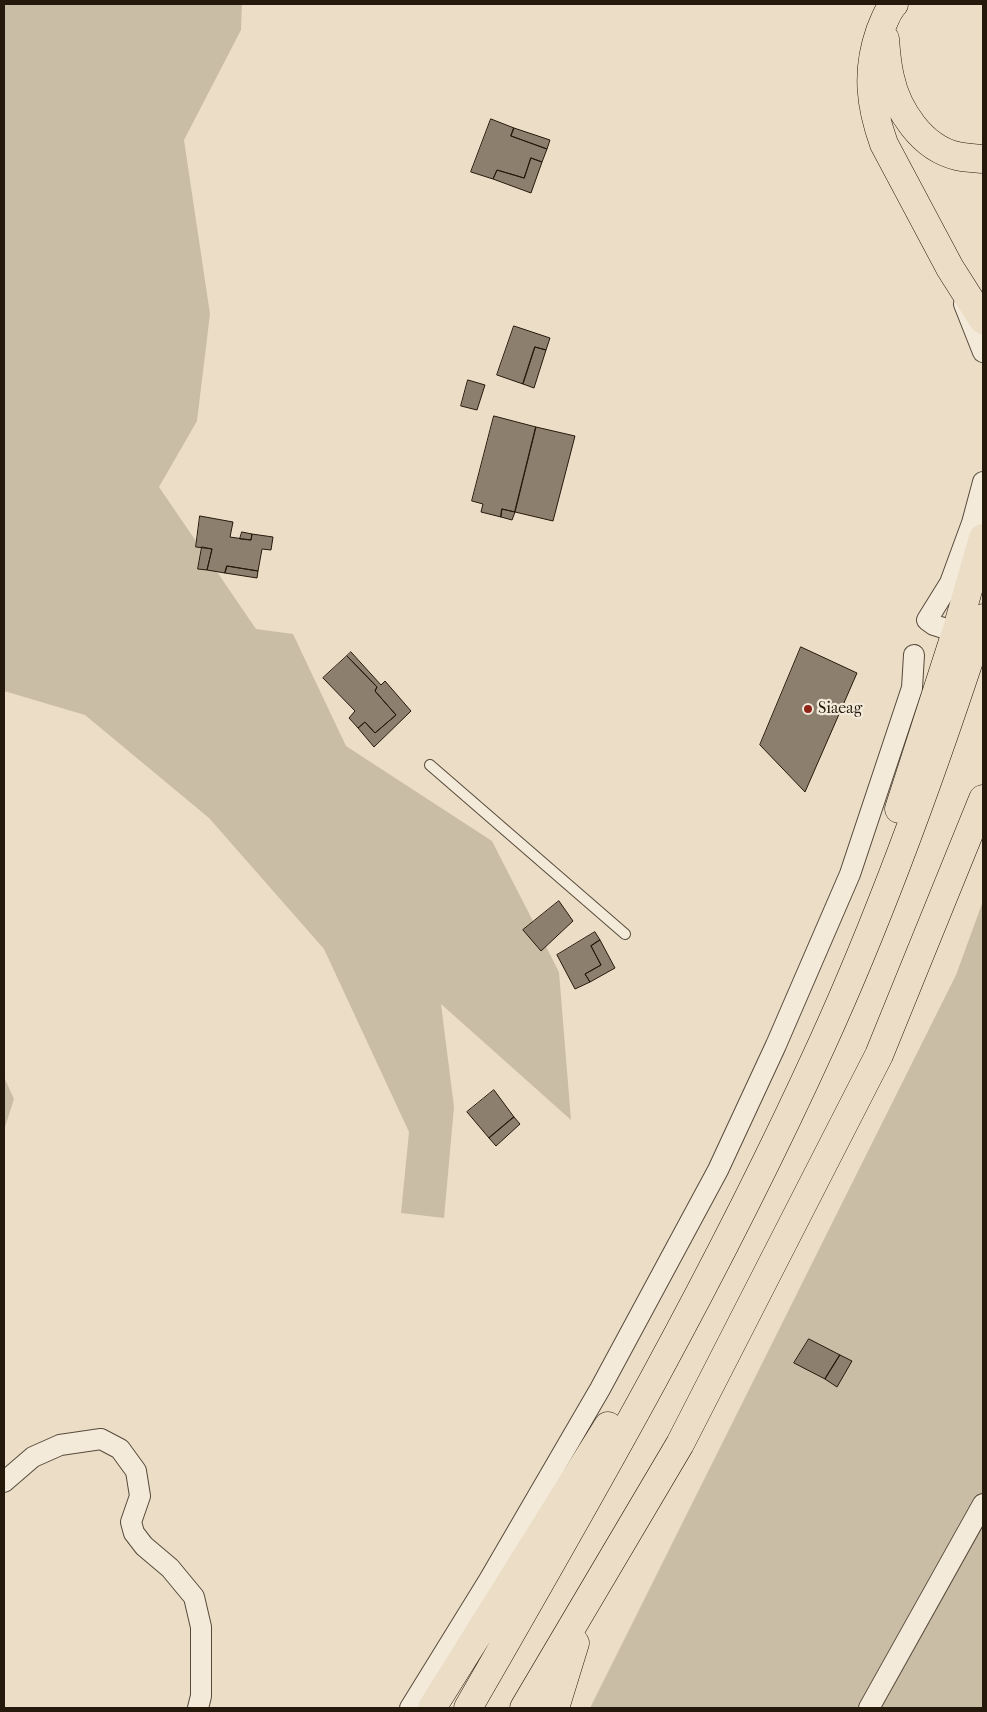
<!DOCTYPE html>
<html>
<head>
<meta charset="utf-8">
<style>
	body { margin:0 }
	#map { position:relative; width:987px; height:1712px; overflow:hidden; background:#ecdec6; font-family:"IM FELL French Canon",serif }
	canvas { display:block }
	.frame { position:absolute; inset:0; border:5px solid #25190c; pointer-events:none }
</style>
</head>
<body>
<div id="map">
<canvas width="987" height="1712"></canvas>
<div class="frame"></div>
</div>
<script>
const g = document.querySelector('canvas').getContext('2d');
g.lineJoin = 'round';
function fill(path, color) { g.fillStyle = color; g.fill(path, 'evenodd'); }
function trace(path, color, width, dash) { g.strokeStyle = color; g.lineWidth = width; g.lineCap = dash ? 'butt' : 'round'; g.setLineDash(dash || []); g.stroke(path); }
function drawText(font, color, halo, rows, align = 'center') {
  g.font = font + ' "IM FELL French Canon",serif'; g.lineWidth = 4.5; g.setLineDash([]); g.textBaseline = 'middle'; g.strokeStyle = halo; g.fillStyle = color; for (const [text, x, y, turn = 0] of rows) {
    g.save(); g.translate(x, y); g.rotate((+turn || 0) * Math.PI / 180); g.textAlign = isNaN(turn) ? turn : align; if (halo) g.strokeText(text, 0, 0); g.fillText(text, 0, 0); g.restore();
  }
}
const green = new Path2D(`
	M4 4H242L241 30 184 140 210 314 197 421 159 487 256 629 293 634 346 746 492 841 559 972 571 1120 441 1004 454 1107 444 1218 401 1213 409 1132 324 949 209 818 85 715 4 691Z
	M983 901V1708H590L956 975Z
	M4 1077 14 1099 4 1130Z`);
const building = new Path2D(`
	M491 119 514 128 511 136 547 149 542 162 531 158 524 178 497 170 493 179 471 172Z
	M514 128 550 140 547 149 511 136Z
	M531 158 542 162 531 193 493 179 497 170 524 178Z
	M514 326 550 338 546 350 535 347 523 384 497 375Z
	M535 347 546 350 534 388 523 384Z
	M468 380 485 385 477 410 461 406Z
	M494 416 536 427 515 512 502 509 501 517 481 512 483 504 472 501Z
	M536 427 575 436 553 521 515 512Z
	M502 509 515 512 512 520 501 517Z
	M200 516 233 522 230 537 251 540 252 534 273 537 271 550 262 549 258 571 227 566 225 573 207 570 212 549 196 547Z
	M242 532 252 534 251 540 240 539Z
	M202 547 212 549 207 570 198 569Z
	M227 566 258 571 257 578 225 573Z
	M801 647 857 673 805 792 760 745Z
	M351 652 381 685 385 681 411 711 374 747 358 728 365 722 375 733 396 715 375 691 377 687 347 656Z
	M347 656 377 687 375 691 396 715 375 733 365 722 358 728 349 718 355 711 323 678Z
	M559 901 573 921 541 951 523 930Z
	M595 932 600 940 591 946 601 965 585 974 590 982 575 989 557 955Z
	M600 940 615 968 590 982 585 974 601 965 591 946Z
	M494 1090 514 1117 489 1138 467 1112Z
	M514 1117 520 1124 496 1146 489 1138Z
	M809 1339 840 1355 825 1379 794 1363Z
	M840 1355 852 1361 837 1387 825 1379Z`);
const service = new Path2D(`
	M430 765 625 934`);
const minor = new Path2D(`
	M964 304 983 352
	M956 632 934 625 927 620 950 583 972 523 983 482
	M4 1482 33 1457 60 1445 101 1439 120 1449 136 1471 140 1496 131 1522 134 1533 144 1546 170 1568 194 1597 201 1627V1696L198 1708
	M410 1708 489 1580 600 1389 718 1170 776 1045 850 874 912 688 914 655
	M869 1708 983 1504`);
const trunk = new Path2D(`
	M894 4C887 11 884 22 880 31 866 71 870 105 884 144L950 268 983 320
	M885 39C886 52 887 65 890 77 897 110 922 148 957 156 965 158 974 158 983 159
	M899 809 956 632 983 538
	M432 1708 608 1426
	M468 1708C593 1491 718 1273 822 1044 885 906 936 763 983 618
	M524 1708 680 1444 879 1055 983 799
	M555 1708 575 1643`);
const markers = [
	[808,709,5,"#8f2418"]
];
const poiNames = [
	["Siaeag",818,709]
];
fill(green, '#cabda6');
fill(building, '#8c7f6d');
trace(building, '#25190c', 1);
trace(service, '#574a3a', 12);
trace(minor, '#574a3a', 22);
trace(trunk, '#25190c', 29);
trace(service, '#f3eada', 10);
trace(minor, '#f3eada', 20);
trace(trunk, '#ecdec6', 28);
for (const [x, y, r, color] of markers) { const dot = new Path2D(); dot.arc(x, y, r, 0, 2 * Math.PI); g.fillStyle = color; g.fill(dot); trace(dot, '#f3eada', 2); }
drawText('16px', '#25190c', '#f3eada', poiNames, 'left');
</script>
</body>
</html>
